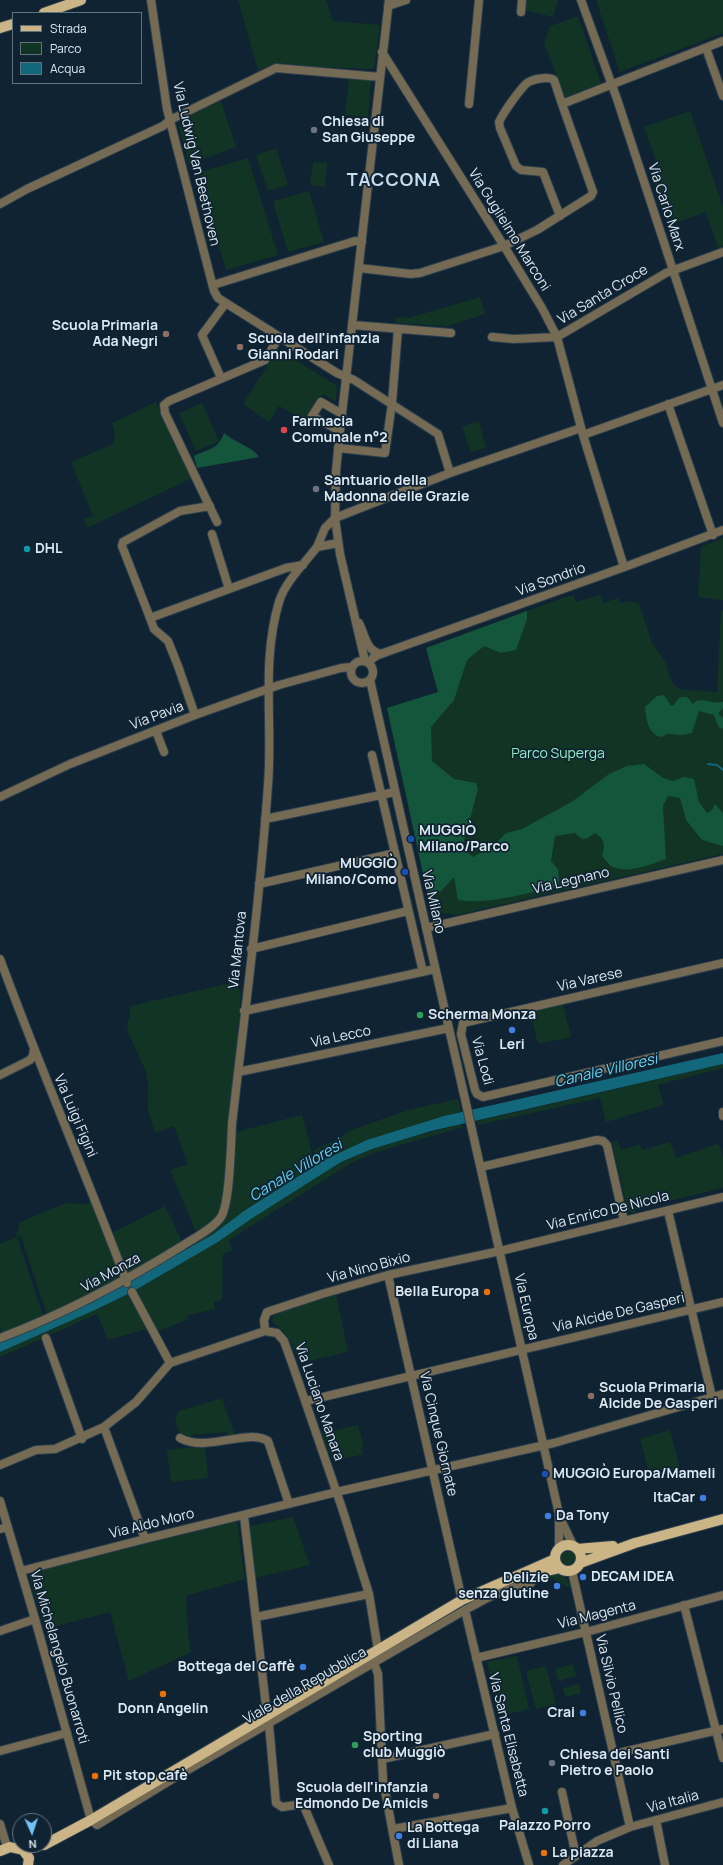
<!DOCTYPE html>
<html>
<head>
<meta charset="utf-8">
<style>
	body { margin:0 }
	#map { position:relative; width:723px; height:1865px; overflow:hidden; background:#102332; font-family:Manrope,sans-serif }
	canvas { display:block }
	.legend { position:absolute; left:12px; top:12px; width:130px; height:72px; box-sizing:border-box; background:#102332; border:1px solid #61727f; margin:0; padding:5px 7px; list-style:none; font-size:12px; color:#dbe8f2 }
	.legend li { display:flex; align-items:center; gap:8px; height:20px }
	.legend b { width:20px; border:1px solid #61727f }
	.north { position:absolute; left:12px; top:1813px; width:40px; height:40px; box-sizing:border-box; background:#102332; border:1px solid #61727f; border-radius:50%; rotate:177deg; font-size:11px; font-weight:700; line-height:16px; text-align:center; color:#dbe8f2 }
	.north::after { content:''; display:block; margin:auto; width:14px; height:18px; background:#71c1f5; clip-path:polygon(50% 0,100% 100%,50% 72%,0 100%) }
</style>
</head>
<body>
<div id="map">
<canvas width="723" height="1865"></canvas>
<ul class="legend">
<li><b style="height:5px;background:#cbb485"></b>Strada</li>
<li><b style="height:11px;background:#113424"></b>Parco</li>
<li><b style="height:11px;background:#13677b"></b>Acqua</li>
</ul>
<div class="north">N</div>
</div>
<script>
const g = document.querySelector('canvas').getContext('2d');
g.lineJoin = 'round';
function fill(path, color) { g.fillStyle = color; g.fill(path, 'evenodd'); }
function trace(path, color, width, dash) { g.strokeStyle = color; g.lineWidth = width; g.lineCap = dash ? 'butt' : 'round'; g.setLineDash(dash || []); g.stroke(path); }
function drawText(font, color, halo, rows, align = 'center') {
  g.font = font + ' Manrope,sans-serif'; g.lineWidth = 3.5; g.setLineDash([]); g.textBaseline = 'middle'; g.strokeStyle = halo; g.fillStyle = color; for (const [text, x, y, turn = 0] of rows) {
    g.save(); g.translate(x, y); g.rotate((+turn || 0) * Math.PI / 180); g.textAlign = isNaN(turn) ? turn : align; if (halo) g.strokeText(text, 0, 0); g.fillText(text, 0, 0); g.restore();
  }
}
const green = new Path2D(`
	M238 0H326L333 21 380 25 374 69 318 67 279 63 258 70Z
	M525 0H558L553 17 524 10Z
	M596 0H723V33L620 72Z
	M578 16 601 83 565 97 544 43 550 26Z
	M349 79 371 81 368 117 345 115Z
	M221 101 236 147 189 164 179 127 184 116Z
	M690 111 723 207V246L718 248 706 212 669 225 651 173 659 169 644 127Z
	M276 148 288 185 268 191 256 155Z
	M248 158 278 255 226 270 197 173Z
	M313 162 327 163 325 187 310 185Z
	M309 191 324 242 288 252 273 201Z
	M480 297 485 314 448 326 395 323 396 317 408 318Z
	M278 349 337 386 336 402 323 394 306 421 279 406 269 422 243 404Z
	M156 402 192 478 87 528 84 518 93 516 71 462 113 444 115 436 112 423Z
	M202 403 219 441 196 451 179 413Z
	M479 421 486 448 471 452 462 427Z
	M723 538V600L698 597 701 547Z
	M600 595 603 603 618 598 620 603 628 601 639 603 652 643 665 661 672 683 679 689 717 692 721 611H723V854L457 915 440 913 429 901 387 708 438 692 426 648 568 596H574L576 602Z
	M235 982 241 993 224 1189 218 1216 229 1208 236 1132 302 1115 313 1156 315 1150 318 1148 344 1136 346 1132 408 1110 458 1099 461 1112 428 1121 324 1160 244 1211 212 1235 184 1252 91 1303 0 1341 1 1328 0 1326V1244L16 1237 20 1222 66 1203 85 1204 94 1201 110 1234 165 1206 182 1241 196 1232 170 1170 188 1164 174 1126 155 1133 148 1109V1086L146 1072 128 1032 127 1023 130 1017V1006ZM21 1236 47 1314 43 1316 17 1237Z
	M563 1004 571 1037 538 1044 530 1012Z
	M723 1064V1068L658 1085 664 1105 606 1122 600 1098 478 1125 477 1121Z
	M462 1124 463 1127 376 1152 351 1163 229 1240 232 1251 223 1254 222 1300 214 1302 215 1309 188 1315 187 1320 156 1332 137 1294 131 1299 147 1329 108 1340 97 1314 0 1357V1352L95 1310 132 1292 218 1242 251 1219 341 1162 372 1149 408 1138Z
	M617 1140 621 1150 640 1144 642 1150 670 1142 676 1158 717 1144 720 1146 723 1157V1188L636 1209 634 1213 628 1212 612 1142Z
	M336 1294 348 1352 300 1363C293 1347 288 1332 273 1323L272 1319 278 1312Z
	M222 1398 235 1435H228L227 1432 191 1435V1439L180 1435 175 1419 179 1411Z
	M358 1425 364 1447H361L363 1454 333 1461 322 1433Z
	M670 1430 681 1472 651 1479 640 1439Z
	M205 1446 208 1478 171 1482 167 1450Z
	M293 1517 310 1565 255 1578 250 1526Z
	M237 1521 245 1579 186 1596 188 1633 191 1652 129 1681 110 1612 45 1629 29 1577 31 1573Z
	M560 1559a8 8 0 1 1 16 0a8 8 0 1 1-16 0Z
	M558 1571 568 1581 572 1589 548 1577 539 1580 537 1576Z
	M517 1656 529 1709 500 1716 487 1662Z
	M573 1664 576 1676 558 1681 555 1669Z
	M546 1666 556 1704 536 1709 526 1671Z
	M579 1684 581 1693 565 1697 563 1688Z`);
const forest = new Path2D(`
	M224 433C234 442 253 447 259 457L197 468 194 456C209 448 217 451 224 433Z
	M527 611V619L516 650 501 653 484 646 467 660 454 700 431 727 432 761 454 779 476 783 478 789 462 848 473 857 495 844 506 833 522 829 573 801 609 774 627 766 644 764 663 778 673 781 684 777 694 779 699 802 707 813 712 810 715 804 723 813V846L702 840 686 820 680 798 668 796 663 806 666 859C651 864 630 874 613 867 609 866 605 859 602 856 606 844 604 839 595 833L588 838 582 839 575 833 555 836 551 861 558 869 559 883 555 888C523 893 491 905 458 900L454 877 442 890 435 894 427 892 387 708 438 692 426 648Z
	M663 695 667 699 671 706 674 705C678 698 679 697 687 697L693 704 696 701C704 698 713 704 723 702V708L719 712V715L723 718V728L721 729 718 726 714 715 699 711 692 733C687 734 682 735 678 735 671 734 669 732 662 737 648 735 646 719 645 707L657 696Z`);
const water = new Path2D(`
	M723 1053V1064L431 1131 372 1149 341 1162 251 1219 218 1242 132 1292 95 1310 0 1352V1341L91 1303 212 1235 244 1211 324 1160 367 1140 444 1116Z`);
const stream = new Path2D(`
	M708 764 717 765 723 770`);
const minor = new Path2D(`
	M151 0 167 109 214 291 218 298 305 353 337 373 354 380 438 434 450 473
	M581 0 617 99 723 423
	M388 6 406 0
	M521 12 522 0
	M706 48 723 96
	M382 52 504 246 542 308 557 337 583 435 624 567
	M469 104 479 0
	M0 204 27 189 163 126 170 120 276 68 380 77
	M560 216 543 172 521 170 516 166 500 128 499 122C503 113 520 89 527 83 533 79 548 76 554 80L562 104
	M359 268 411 274 420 273 504 246 537 230 591 196 593 192 562 104 723 41
	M213 285 355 241 362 242
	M352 325 451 333
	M492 337 514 339 557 337 666 273 723 252
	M221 378 202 335 225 304
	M668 404 713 535
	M340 431 312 416 321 402 342 414
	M583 435 723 385
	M338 448 385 453 392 403 398 329
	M210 506 180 511 123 542 122 546 150 618 286 568 303 565
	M217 522 165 413 164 405 169 401 265 360 279 337
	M212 534 229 589
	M317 547 325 528 335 518 450 473 581 428
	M150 618 154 629 168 641 178 666 195 715
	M359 623C365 635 366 651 381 654
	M351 672a11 11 0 1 1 22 0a11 11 0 1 1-22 0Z
	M365 661 340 554 335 518 336 471 340 431 389 0
	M369 663 373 658 378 655 630 565 723 530
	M370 680 559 1514V1549
	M156 731 164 752
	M372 755 423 972
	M0 797 70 764 195 715 279 685 341 668 352 667
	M265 819 395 792
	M259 884 395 853
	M426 928 723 860
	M251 949 408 911
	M0 959C40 1068 86 1174 127 1283
	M723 963 463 1023 461 1034 475 1090 477 1094 483 1097 723 1041
	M244 1011 435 969
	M238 1072 449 1028
	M0 1075 30 1060 33 1056 34 1049
	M723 1112V1116
	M481 1167 597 1140 603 1141 607 1145 624 1221
	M668 1211 712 1397
	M388 1275 462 1600
	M132 1292 170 1363
	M265 1331 264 1320 267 1312 322 1294 388 1275 500 1251 723 1197
	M0 1338C64 1314 124 1282 182 1246 194 1238 213 1229 221 1217 230 1204 231 1142 232 1124 245 1011 260 898 268 785 273 723 261 662 279 602 285 582 304 564 317 547L338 543
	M46 1338 82 1439
	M306 1401 723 1302
	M104 1427 145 1539
	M180 1438C207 1453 246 1428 268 1441L289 1504
	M0 1465 36 1450 55 1449 104 1427 136 1402 170 1363 265 1331 277 1333 284 1341 293 1366 342 1508 369 1594 378 1650
	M0 1501 35 1619 91 1820 97 1825 179 1775 465 1610 489 1597 515 1587 531 1583 534 1574
	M244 1516 267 1715
	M561 1520 574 1547
	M0 1529 8 1527
	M21 1571 145 1539 345 1490 554 1443 723 1394
	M572 1571 630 1827
	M684 1605 723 1758
	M465 1610 512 1808 529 1865
	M256 1617 369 1594
	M0 1631 35 1619
	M476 1658 586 1632 723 1595
	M374 1663 378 1674 383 1780 399 1865
	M269 1724 276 1803 282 1807 303 1804 329 1865
	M0 1751 67 1733
	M614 1754 723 1729
	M382 1759 495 1734
	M562 1792 576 1856
	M656 1820 665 1865
	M0 1824 7 1847
	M393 1829 512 1808
	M563 1865 597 1841 630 1827 723 1802`);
const major = new Path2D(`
	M44 13 81 0
	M0 28 13 24
	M555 1558a13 13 0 1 1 26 0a13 13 0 1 1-26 0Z
	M577 1549 613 1546
	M580 1563 635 1543 723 1519
	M530 1575 560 1568
	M44 1845 91 1820 462 1600 555 1559
	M0 1851 10 1847 23 1850 29 1858 28 1865`);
const markers = [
	[314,130,4,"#6b7280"],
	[166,334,4,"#8d6e63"],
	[240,347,4,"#8d6e63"],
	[284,430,4,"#e0444e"],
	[316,489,4,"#6b7280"],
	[27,549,4,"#0f9aa8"],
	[411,839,4,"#1a4fb4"],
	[405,872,4,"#1a4fb4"],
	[420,1015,4,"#2e9e5b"],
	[512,1030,4,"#3f7fe0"],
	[487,1292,4,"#e8710a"],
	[591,1396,4,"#8d6e63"],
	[545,1474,4,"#1a4fb4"],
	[703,1498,4,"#3f7fe0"],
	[548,1516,4,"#3f7fe0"],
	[583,1577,4,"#3f7fe0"],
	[557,1586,4,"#3f7fe0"],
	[303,1667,4,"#3f7fe0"],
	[163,1694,4,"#e8710a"],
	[583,1713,4,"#3f7fe0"],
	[355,1745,4,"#2e9e5b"],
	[552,1763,4,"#6b7280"],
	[95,1776,4,"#e8710a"],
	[436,1796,4,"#8d6e63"],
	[545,1811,4,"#0f9aa8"],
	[399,1836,4,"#3f7fe0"],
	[544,1853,4,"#e8710a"]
];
const poiNames = [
	["Chiesa di",322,122],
	["San Giuseppe",322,138],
	["Scuola Primaria",158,326,"right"],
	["Ada Negri",158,342,"right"],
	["Scuola dell'infanzia",248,339],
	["Gianni Rodari",248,355],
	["Farmacia",292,422],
	["Comunale n°2",292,438],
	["Santuario della",324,481],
	["Madonna delle Grazie",324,497],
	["DHL",35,549],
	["MUGGIÒ",419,831],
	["Milano/Parco",419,847],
	["MUGGIÒ",397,864,"right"],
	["Milano/Como",397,880,"right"],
	["Scherma Monza",428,1015],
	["Leri",512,1045,"center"],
	["Bella Europa",479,1292,"right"],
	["Scuola Primaria",599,1388],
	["Alcide De Gasperi",599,1404],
	["MUGGIÒ Europa/Mameli",553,1474],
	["ItaCar",695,1498,"right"],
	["Da Tony",556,1516],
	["DECAM IDEA",591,1577],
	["Delizie",549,1578,"right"],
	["senza glutine",549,1594,"right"],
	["Bottega del Caffè",295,1667,"right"],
	["Donn Angelin",163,1709,"center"],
	["Crai",575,1713,"right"],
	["Sporting",363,1737],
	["club Muggiò",363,1753],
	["Chiesa dei Santi",560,1755],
	["Pietro e Paolo",560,1771],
	["Pit stop cafè",103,1776],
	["Scuola dell'infanzia",428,1788,"right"],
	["Edmondo De Amicis",428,1804,"right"],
	["Palazzo Porro",545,1826,"center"],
	["La Bottega",407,1828],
	["di Liana",407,1844],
	["La piazza",552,1853]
];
const streetNames = [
	["Via Ludwig Van Beethoven",196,164,77],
	["Via Carlo Marx",666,207,72],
	["Via Guglielmo Marconi",509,230,58],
	["Via Santa Croce",603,295,-31],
	["Via Sondrio",551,580,-20],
	["Via Pavia",157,716,-21],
	["Via Legnano",571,881,-13],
	["Via Milano",433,902,77],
	["Via Mantova",238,950,-84],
	["Via Varese",590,980,-13],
	["Via Lecco",341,1037,-12],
	["Via Lodi",482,1061,75],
	["Via Luigi Figini",75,1116,67],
	["Via Enrico De Nicola",608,1211,-14],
	["Via Nino Bixio",369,1268,-15],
	["Via Monza",111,1273,-29],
	["Via Europa",526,1307,77],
	["Via Alcide De Gasperi",619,1313,-13],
	["Via Luciano Manara",319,1402,71],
	["Via Cinque Giornate",438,1434,77],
	["Via Aldo Moro",152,1524,-14],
	["Via Magenta",597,1615,-14],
	["Via Michelangelo Buonarroti",59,1657,74],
	["Via Silvio Pellico",611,1684,77],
	["Viale della Repubblica",305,1686,-30],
	["Via Santa Elisabetta",508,1735,76],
	["Via Italia",673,1802,-15]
];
const parkNames = [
	["Parco Superga",558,754]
];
const waterNames = [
	["Canale Villoresi",606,1071,-13],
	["Canale Villoresi",296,1171,-31]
];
const districtNames = [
	["TACCONA",394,181]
];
fill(green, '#113424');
fill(forest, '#13563b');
fill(water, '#13677b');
trace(stream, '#13677b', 2);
trace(minor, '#2c3f4d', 10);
trace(major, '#2c3f4d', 12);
trace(minor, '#756a54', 8);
trace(major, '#cbb485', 10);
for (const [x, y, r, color] of markers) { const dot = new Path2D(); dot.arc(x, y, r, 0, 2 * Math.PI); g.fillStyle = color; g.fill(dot); trace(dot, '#102332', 1.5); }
drawText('bold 14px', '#dbe8f2', '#102332', poiNames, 'left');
drawText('14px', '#dbe8f2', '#102332', streetNames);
drawText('14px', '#90edbf', '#102332', parkNames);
drawText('italic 15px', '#63d3f2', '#102332', waterNames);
g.letterSpacing = '1px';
drawText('bold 18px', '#c5ddf1', '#102332', districtNames);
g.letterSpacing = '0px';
</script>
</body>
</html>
